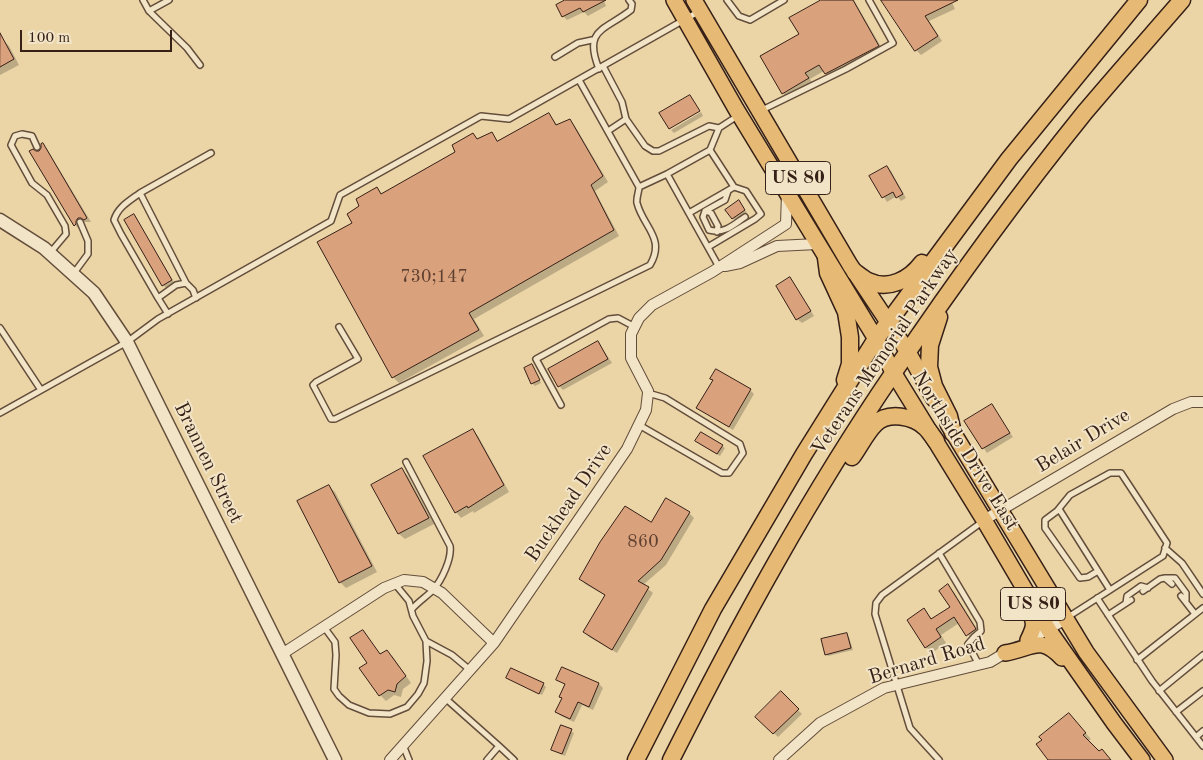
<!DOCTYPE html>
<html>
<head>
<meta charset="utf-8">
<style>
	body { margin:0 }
	#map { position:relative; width:1203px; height:760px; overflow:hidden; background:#ebd5a7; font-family:"Old Standard TT",serif }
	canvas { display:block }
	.scale { position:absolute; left:20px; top:30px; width:152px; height:22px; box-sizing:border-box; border:2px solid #362017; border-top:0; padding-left:6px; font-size:15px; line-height:18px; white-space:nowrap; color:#362017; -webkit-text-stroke:4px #f2e4c6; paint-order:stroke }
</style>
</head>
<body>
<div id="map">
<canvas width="1203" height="760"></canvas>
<div class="scale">100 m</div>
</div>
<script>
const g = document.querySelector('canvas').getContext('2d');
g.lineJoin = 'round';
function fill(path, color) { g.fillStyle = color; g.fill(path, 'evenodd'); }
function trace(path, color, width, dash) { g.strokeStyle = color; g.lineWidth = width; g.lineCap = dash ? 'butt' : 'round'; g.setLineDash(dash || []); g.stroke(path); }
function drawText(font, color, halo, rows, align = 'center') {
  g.font = font + ' "Old Standard TT",serif'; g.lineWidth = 4; g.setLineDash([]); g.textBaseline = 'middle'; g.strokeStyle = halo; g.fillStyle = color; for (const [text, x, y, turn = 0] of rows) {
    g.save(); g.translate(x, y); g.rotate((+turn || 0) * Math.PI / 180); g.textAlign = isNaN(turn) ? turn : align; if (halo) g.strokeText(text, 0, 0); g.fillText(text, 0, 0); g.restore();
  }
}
const shadow = new Path2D(`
	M568 0H605L604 1 606 6 588 16 584 12 567 20 563 16Z
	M824 0H854L884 52 832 79 824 71 810 79 813 84 788 99 783 93 800 35Z
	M883 0H951L955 9 929 21 942 41 921 55 916 50Z
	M3 40 9 46 19 65 0 75V42Z
	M701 112 703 116 674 133 671 130Z
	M549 114 558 126 570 120 575 126 608 182 595 191 619 236 474 319 484 336 399 383 393 377 354 223 360 207 377 189 383 195 491 134 499 142Z
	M43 145 47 149 91 222H82L79 229 75 225 40 152Z
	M887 167 891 171 906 198 901 201 897 196 887 202 871 176Z
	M741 204 747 213 735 221 733 218Z
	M133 216 137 220 175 284 167 289 163 285Z
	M790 278 814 316 802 323 797 319Z
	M598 342 612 363 563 390 559 386Z
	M532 366 541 383 535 386 532 383Z
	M750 390 754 394 733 430 702 411Z
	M992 406 1013 437 987 453 966 421Z
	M472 430 478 436 509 492 474 513 473 511 461 518 456 512Z
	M699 444 722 446 725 448 720 456Z
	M402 470 408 476 434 524 405 539 399 534 373 486Z
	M329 486 335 492 377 572 346 588 340 582Z
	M666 500 689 513 694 518 666 565 643 585 653 593 617 653 589 637 585 632 606 596 585 584 581 579 651 524Z
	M948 586 954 592 981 635 973 641 959 623 941 635 946 643 932 653 926 647 924 610 933 620 952 608Z
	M363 632 381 655 387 652 393 657 411 683 403 689 401 697 394 695 386 701 380 695Z
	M846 634 849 637 853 650 828 656 826 654Z
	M511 669 543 684 546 687 542 695 510 680 508 678Z
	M563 669 599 684 603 688 593 710 582 705 574 722 561 716 557 712 563 699 560 696 565 685 558 680Z
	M781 693 802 714 778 737 757 717Z
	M1074 720 1091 739 1088 741 1099 753 1110 760H1050Z
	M562 726 574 733 565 756 552 750Z`);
const building = new Path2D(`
	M565 0H606L583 12 580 8 562 17 556 5Z
	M821 0H853L879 46 825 74 819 65 805 73 809 78 782 94 760 56 799 34 789 18Z
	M881 0H958L925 16 938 36 915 51Z
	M0 33 14 59 0 67Z
	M690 95 700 111 669 129 659 113Z
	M549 113 556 125 570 119 603 176 591 185 614 230 469 313 479 330 392 378 317 242 352 223 347 214 359 206 356 199 377 187 381 194 455 152 452 145 473 133 477 139 492 132 497 141Z
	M43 143 87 218 84 220 81 218H78L76 221V224L74 226 29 151 33 149 36 151H39L41 148V144Z
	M887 166 903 194 896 198 893 192 882 198 869 176Z
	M739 200 745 210 732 219 725 210Z
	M134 214 172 280 162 286 124 220Z
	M790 277 811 311 796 320 776 286Z
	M598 341 608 359 558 387 548 369Z
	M532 364 540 380 531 384 524 368Z
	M716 369 751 389 729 427 696 408 713 380 710 379Z
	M992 404 1010 433 982 449 964 421Z
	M473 429 504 485 468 508 467 506 455 513 423 456Z
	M701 432 723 445 717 454 695 441Z
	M402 468 429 518 398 534 371 485Z
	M329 485 372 566 339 583 297 501Z
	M666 498 690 512 661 560 638 581 649 587 612 650 583 632 605 595 579 579 600 542 625 506 651 522Z
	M948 584 976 629 966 636 954 617 936 629 941 637 925 648 907 620 924 608 931 619 950 607 939 591Z
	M363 630 380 654 387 650 406 676 397 684 395 692 388 690 379 696 359 668 367 663 350 638Z
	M847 633 851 648 825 655 821 639Z
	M562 667 599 683 589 707 578 702 570 719 555 712 562 698 559 697 565 684 556 680Z
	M511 668 544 683 539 694 506 678Z
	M781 691 799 709 773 734 755 717Z
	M1069 713 1086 733 1083 735 1099 751 1102 749 1111 760H1048L1036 744 1042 740 1039 737Z
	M561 725 572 729 562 754 551 750Z`);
const service = new Path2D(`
	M143 0 149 11 169 0
	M727 0 739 16 750 20 784 0
	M149 11 187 48 200 65
	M555 57 578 43 592 40
	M603 66 622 102 626 119 645 146 653 151H659L709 126 719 128 739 115
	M599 69C583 29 604 31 631 10L632 4 629 0
	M762 110 846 69 893 43 869 0
	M608 131 626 119
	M37 147 32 136 22 134 15 136 11 145 32 183 47 195 65 226 66 234 50 253
	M710 150 734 187
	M667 174 719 267
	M639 187 667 174 710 150 719 128
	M140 193C129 201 118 207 114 220L121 234 158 298
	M705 211 703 217 709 230C725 234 733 225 745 217
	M705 211 725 200 728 191
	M705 211 711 213 718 226 717 232
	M689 213 734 187 746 191 761 214 755 219 708 247
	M74 273 88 254V241L80 222
	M186 283 140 193 211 153
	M168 314 158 298 176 285 186 283 193 290 196 298
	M339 327 358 359 316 382 313 385 331 419H335L650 265C666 238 643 227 637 203 636 198 639 192 639 187L579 80
	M0 328 41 390
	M561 405 536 359 609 319 618 318 635 327
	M0 413 127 342 158 319 331 221 340 195 481 116 509 119 698 12
	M639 425 722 473H729L743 453 740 444 665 398 648 393
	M406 462 450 546C452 558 442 580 433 590 426 597 418 602 412 609
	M1059 509 1110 590
	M1165 548 1182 563 1203 594
	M939 553 980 622 981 631 974 637 968 644 979 665
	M1165 578H1175L1186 593V600
	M1143 591 1160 579 1165 578 1172 584
	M1181 596 1195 614
	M1097 598 1152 681 1203 746
	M1126 603 1127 596 1141 586 1148 588
	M1108 615 1131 600
	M1068 617 1163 556 1167 543 1121 473H1110L1070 495 1057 511 1045 520V528L1080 578 1088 577 1098 571
	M324 627 335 642 336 655 334 689 339 696 349 705 369 713 390 714 407 707 418 694 424 683 427 661 426 641 413 616 409 601 395 584
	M426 641 452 655 470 670
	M1137 660 1203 608
	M1159 691 1203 655
	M445 698 499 746 487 760
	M1176 712 1203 691
	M1196 737 1203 731
	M403 745 409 760
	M499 746 514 760
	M939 760 910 728 875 614 876 603 882 595 982 522`);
const minor = new Path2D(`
	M725 266 740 263 777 246 817 244
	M984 520 1173 409 1191 402H1203
	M1027 641 1066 619
	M282 654 384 588 404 580 423 582 442 593 494 643
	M390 760 494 643 627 449 646 410 648 393V391L631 358V334L639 318 652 305 712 272 786 224 787 193
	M779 760 820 723 884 688 990 662 1010 650`);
const tertiary = new Path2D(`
	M0 220 44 248 94 293 127 342 335 760`);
const primary = new Path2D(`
	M674 0 736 109 876 339 893 372 984 520 1048 629 1114 723 1142 760
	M694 0 850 265 908 352 934 399
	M948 424 1086 652 1165 760
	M1028 640C1035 626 1035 624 1029 609
	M1005 653C1032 649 1039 634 1062 658`);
const trunk = new Path2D(`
	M826 258 828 273 846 312 850 337V364L845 380
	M855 272C859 275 864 279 868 281 889 291 910 279 922 263
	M939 317 930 345 929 367 934 386 949 416 953 433
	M852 457C860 446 866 433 875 424 888 411 914 416 926 428 930 432 933 437 936 441
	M636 760 713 609 804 454 876 339 1009 159 1139 0
	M671 760C738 627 810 495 894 372 954 283 1018 195 1085 112 1117 74 1150 37 1182 0`);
const numberNames = [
	["730;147",434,277],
	["860",643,542]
];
const shields = [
	[798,178,65],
	[1033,604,65]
];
const shieldNames = [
	["US 80",798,178],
	["US 80",1033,604]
];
const streetNames = [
	["Veterans Memorial Parkway",885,352,-56],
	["Belair Drive",1083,441,-31],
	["Northside Drive East",965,451,58],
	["Brannen Street",208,463,64],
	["Buckhead Drive",569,503,-56],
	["Bernard Road",927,661,-17]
];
fill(shadow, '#0003');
fill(building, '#daa17d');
trace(building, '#362017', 1);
trace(service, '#634d3b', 8);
trace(minor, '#634d3b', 12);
trace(tertiary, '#634d3b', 15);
trace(primary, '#362017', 18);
trace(trunk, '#362017', 19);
trace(service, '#f2e4c6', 5);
trace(minor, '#f2e4c6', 10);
trace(tertiary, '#f2e4c6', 12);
trace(primary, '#e6ba74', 15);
trace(trunk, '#e6ba74', 16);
drawText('18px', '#5f4030', null, numberNames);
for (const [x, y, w] of shields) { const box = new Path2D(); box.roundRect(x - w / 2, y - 16.5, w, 33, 4); g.fillStyle = '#f2e4c6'; g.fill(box); trace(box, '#362017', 1); }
drawText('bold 19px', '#362017', null, shieldNames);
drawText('20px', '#362017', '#f2e4c6', streetNames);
</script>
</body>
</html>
